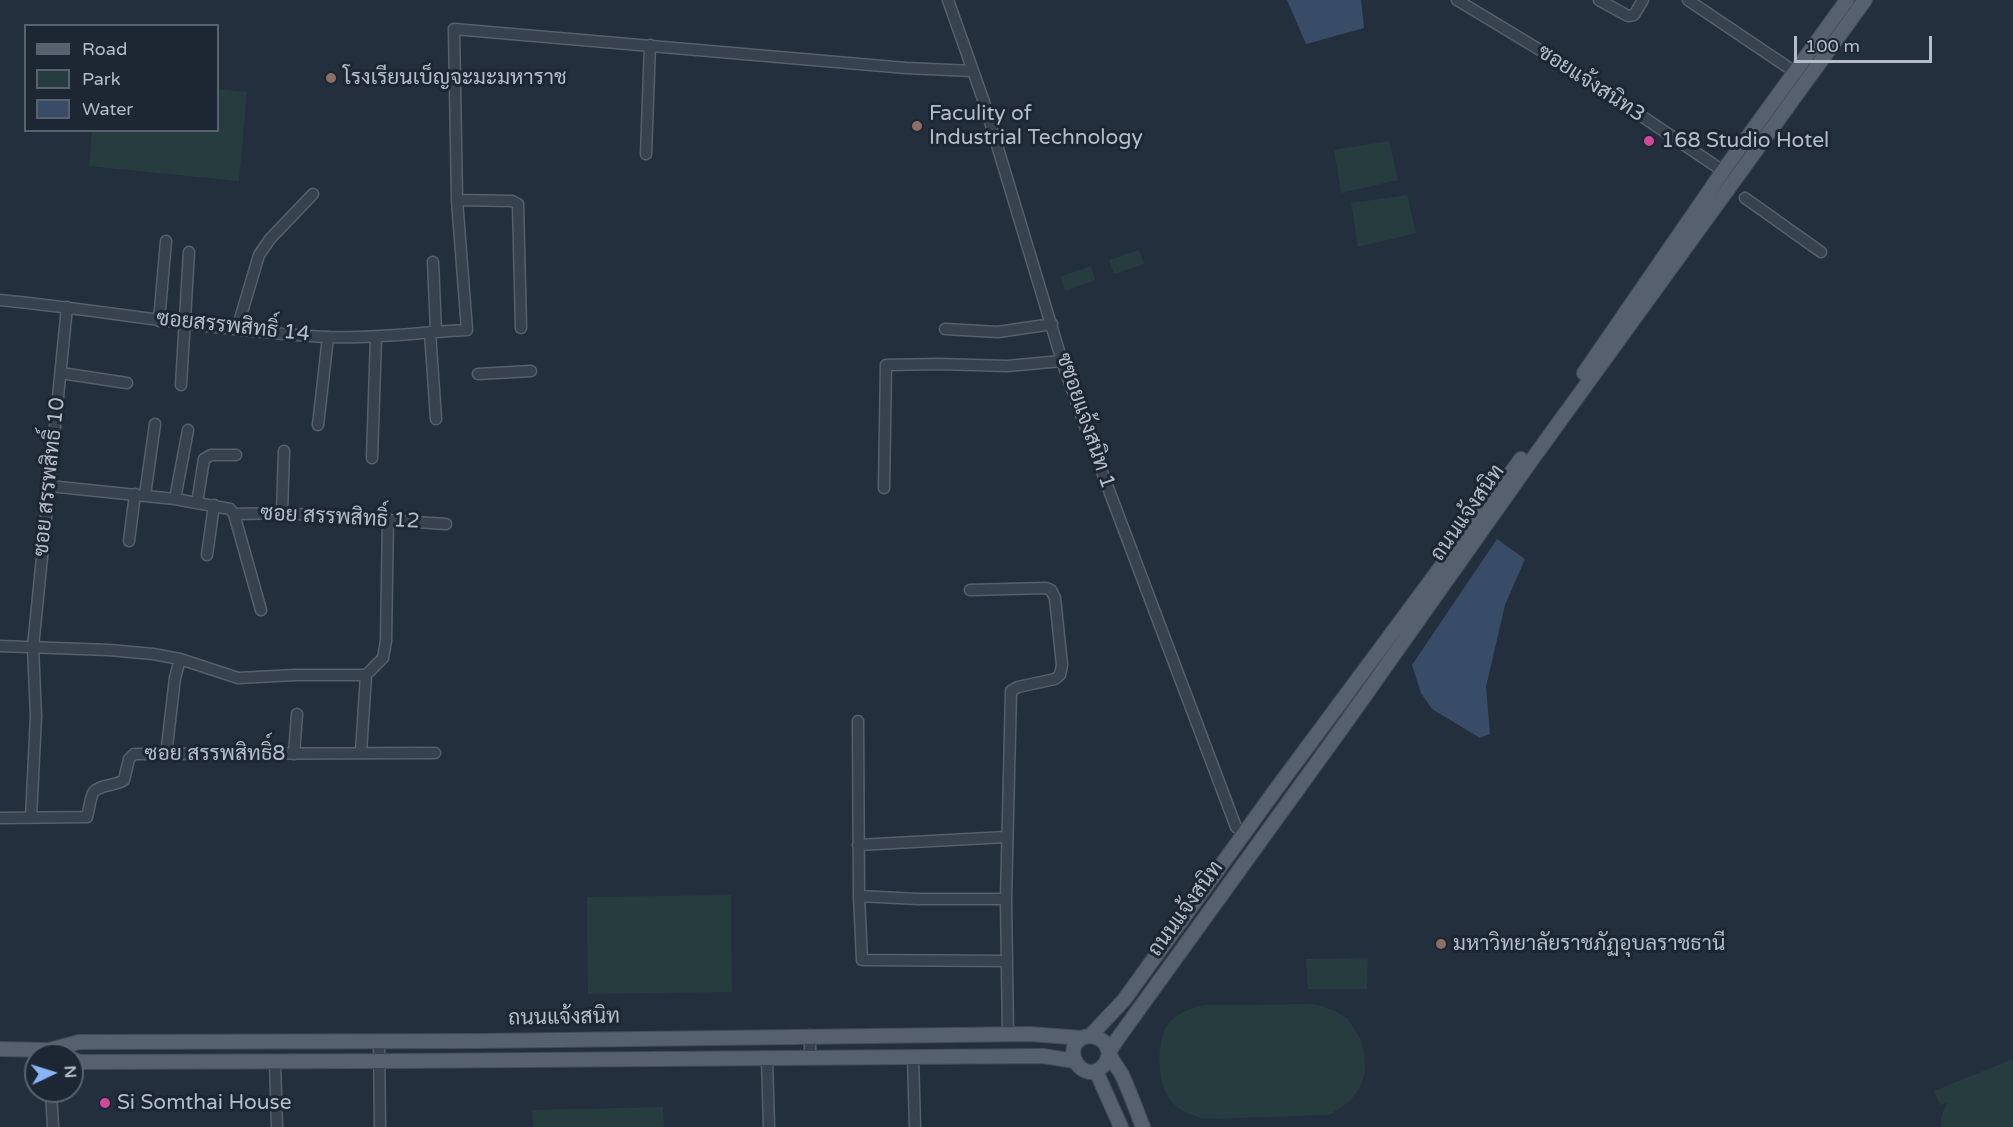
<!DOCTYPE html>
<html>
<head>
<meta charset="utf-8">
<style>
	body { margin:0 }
	#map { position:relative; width:2013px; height:1127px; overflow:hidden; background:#242f3e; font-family:"Varela Round",sans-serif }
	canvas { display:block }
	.legend { position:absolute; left:24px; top:24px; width:195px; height:108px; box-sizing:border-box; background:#1d2633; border:2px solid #59626f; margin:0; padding:8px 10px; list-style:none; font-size:18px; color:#b4bcc9 }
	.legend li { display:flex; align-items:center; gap:12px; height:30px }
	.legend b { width:30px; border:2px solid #59626f }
	.north { position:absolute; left:24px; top:1043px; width:60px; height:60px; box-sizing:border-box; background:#1d2633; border:2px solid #59626f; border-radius:50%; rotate:86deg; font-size:16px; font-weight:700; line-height:24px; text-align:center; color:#b4bcc9 }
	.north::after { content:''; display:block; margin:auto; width:21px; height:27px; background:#8ab4f8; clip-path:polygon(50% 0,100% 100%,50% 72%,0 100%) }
	.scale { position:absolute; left:1794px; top:36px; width:138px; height:27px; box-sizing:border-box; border:3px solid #b4bcc9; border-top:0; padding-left:8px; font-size:18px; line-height:21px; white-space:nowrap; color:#b4bcc9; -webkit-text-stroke:4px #1d2633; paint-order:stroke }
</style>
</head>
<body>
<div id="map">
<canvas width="2013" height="1127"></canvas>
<ul class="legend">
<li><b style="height:8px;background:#56606e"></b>Road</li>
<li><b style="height:16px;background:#263c3f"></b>Park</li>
<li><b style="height:16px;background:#394c67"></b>Water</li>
</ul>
<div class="north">N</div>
<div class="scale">100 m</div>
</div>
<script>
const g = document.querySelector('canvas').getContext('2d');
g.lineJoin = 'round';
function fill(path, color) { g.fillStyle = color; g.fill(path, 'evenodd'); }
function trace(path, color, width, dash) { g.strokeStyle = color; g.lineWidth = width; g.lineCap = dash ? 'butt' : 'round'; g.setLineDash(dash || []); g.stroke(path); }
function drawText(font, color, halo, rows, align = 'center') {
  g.font = font + ' "Varela Round",Sarabun,sans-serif'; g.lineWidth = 6; g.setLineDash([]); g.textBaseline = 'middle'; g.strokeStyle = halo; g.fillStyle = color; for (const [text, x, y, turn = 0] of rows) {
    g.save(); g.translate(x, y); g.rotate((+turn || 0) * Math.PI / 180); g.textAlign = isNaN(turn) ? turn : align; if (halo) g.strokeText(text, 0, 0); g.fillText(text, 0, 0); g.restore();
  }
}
const green = new Path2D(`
	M218 89 247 92 239 181 89 166 92 131 218 130Z
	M1389 141 1398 180 1341 193 1334 150Z
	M1407 195 1416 233 1358 247 1351 203Z
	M1139 250 1144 264 1114 274 1109 260Z
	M1091 266 1095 280 1065 291 1060 277Z
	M731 895 732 992 588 994 587 897Z
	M1368 958 1367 989H1308L1306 959Z
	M1315 1004 1335 1011 1348 1019 1360 1038 1364 1052 1365 1073 1359 1089 1349 1102 1329 1115 1203 1119C1193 1115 1182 1112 1174 1104 1157 1090 1155 1042 1168 1024 1176 1014 1193 1007 1205 1005Z
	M2013 1059V1127H1941V1118L1947 1103 1940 1105 1934 1091Z
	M663 1107 664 1127H533L532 1110Z`);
const water = new Path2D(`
	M1287 0H1361L1364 28 1306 44Z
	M1497 539 1525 559 1505 605 1486 687 1490 734 1480 738 1432 709 1421 693 1412 665Z`);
const minor = new Path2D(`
	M948 0 984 102 1062 361 1090 440 1236 827 1244 833
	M1457 0 1578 73 1723 171
	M1599 0 1628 16 1634 15 1643 0
	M1688 0 1795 72
	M646 154 650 45
	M1745 198 1821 252
	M457 200 512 201 518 204 521 328
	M433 262 436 331
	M0 300C109 311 217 331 326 337 373 339 420 332 467 330L457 200 454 29 906 68 972 71
	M159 321 166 241
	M237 329 259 255 270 239 313 194
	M945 329 998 332 1052 324
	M430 332 436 419
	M61 373 127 383
	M478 374 531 371
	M181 385 189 252
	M318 425 328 337
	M372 458 376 337
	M49 486 175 499 230 509 234 514 261 610
	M884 488 886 365 939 364 1007 366 1062 361
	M145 495 155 424
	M175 499 188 430
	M197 503 204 459 211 455H236
	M282 513 284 451
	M234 514 282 513 446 524
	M129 541 135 494
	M207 555 214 505
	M970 590 1046 588 1051 590 1055 598 1062 665 1060 675 1055 679 1018 687 1011 691 1006 899 1008 1034
	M0 646 109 650 153 654 180 659 238 678 295 675H366
	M858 721 859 896 862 960 1006 961
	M361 752 366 675 383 658 386 641 388 519
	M294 754 297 714
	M166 755 175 678 180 659
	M0 818 87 817C89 810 90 799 93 793 99 784 116 786 124 780L129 759 134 754 435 753
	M31 818 36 716 33 647 67 307
	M858 845 1006 837
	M859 896 918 899H1006
	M810 1035V1058
	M379 1040 380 1127
	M913 1057 915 1127
	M767 1059 769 1127
	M275 1062 277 1127
	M51 1091 53 1127`);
const major = new Path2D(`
	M1584 373 1723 171 1847 0
	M1090 1036 1124 1000 1274 792 1521 459
	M0 1049 49 1050 79 1042 480 1041 1030 1034 1082 1038
	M72 1059 80 1062 402 1061 1043 1056 1074 1061
	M1096 1071 1121 1127
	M1143 1127C1136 1110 1130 1092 1122 1075 1118 1068 1113 1062 1110 1055 1108 1050 1107 1046 1104 1042 1099 1037 1089 1034 1082 1038 1060 1050 1084 1086 1103 1066 1107 1063 1107 1059 1109 1054 1111 1047 1117 1040 1121 1034L1347 721 1531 461 1865 0`);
const markers = [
	[331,78,6,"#8d6e63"],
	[917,126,6,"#8d6e63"],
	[1649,141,6,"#d1479c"],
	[1441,944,6,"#8d6e63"],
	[105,1103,6,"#d1479c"]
];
const poiNames = [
	["โรงเรียนเบ็ญจะมะมหาราช",343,78],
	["Faculity of",929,114],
	["Industrial Technology",929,138],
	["168 Studio Hotel",1661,141],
	["มหาวิทยาลัยราชภัฏอุบลราชธานี",1453,944],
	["Si Somthai House",117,1103]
];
const streetNames = [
	["ซอยแจ้งสนิท3",1591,84,33],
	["ซอยสรรพสิทธิ์ 14",233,327,6],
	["ซซอยแจ้งสนิท 1",1085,421,71],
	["ซอย สรรพสิทธิ์ 10",50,477,-84],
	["ถนนแจ้งสนิท",1468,513,-55],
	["ซอย สรรพสิทธิ์ 12",340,518,3],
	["ซอย สรรพสิทธิ์8",215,754],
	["ถนนแจ้งสนิท",1186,909,-54],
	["ถนนแจ้งสนิท",564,1018,-1]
];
fill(green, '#263c3f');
fill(water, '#394c67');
trace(minor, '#565f6c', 13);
trace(major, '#414a57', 16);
trace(minor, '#38414e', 10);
trace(major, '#56606e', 14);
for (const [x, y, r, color] of markers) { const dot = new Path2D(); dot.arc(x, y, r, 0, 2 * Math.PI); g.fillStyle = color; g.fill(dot); trace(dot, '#1d2633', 2); }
drawText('21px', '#b4bcc9', '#1d2633', poiNames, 'left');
drawText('21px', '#b4bcc9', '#1d2633', streetNames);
</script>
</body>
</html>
